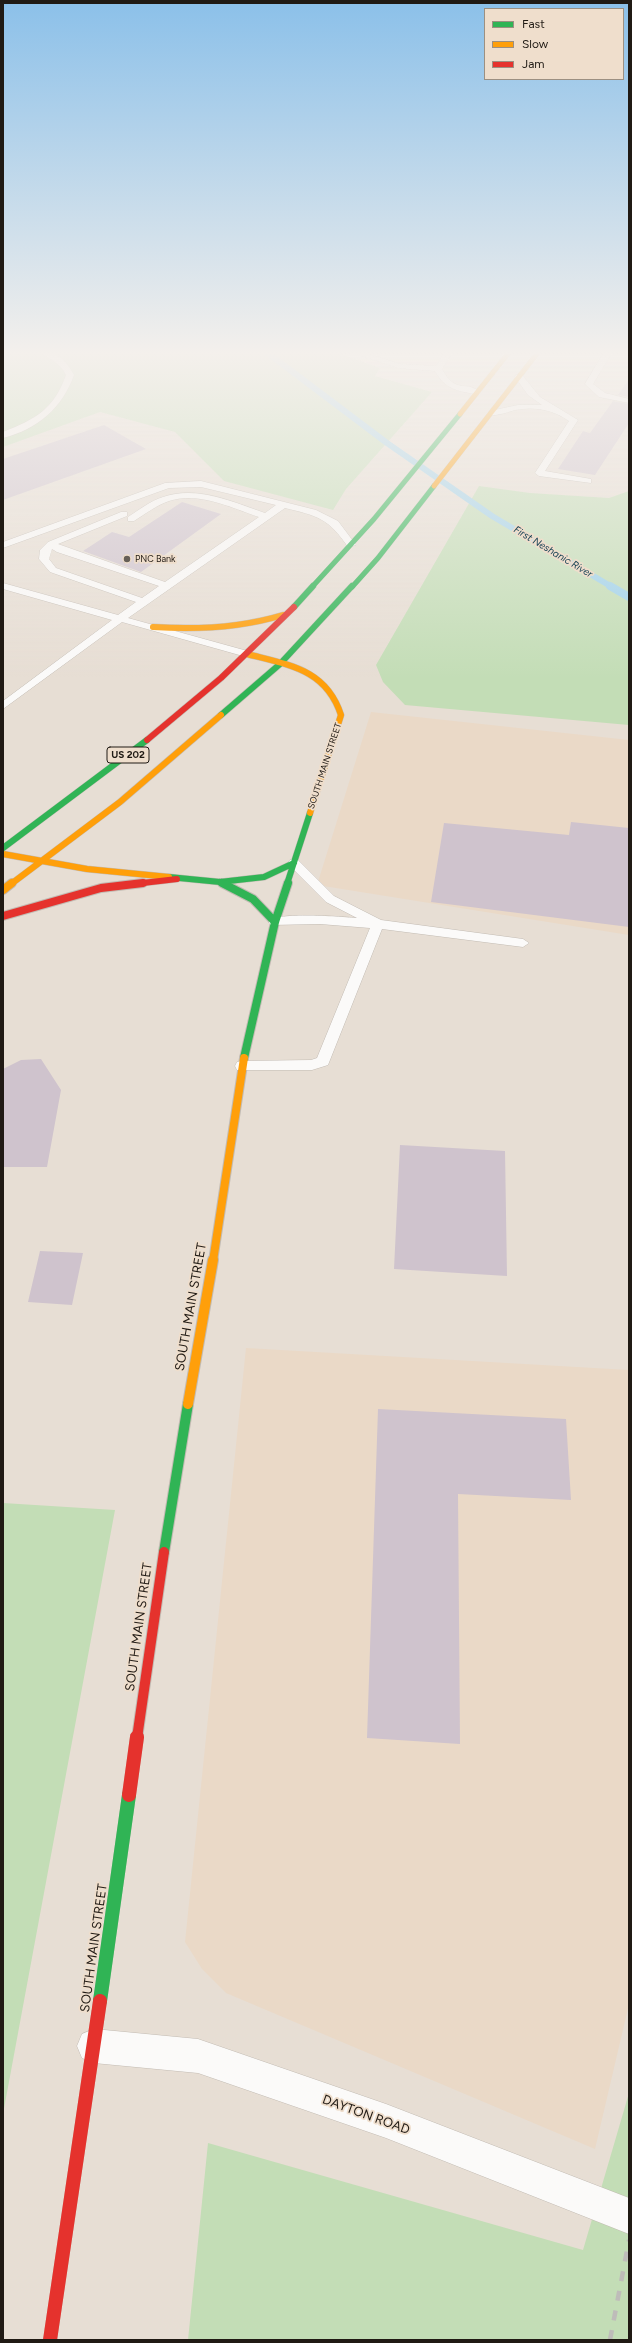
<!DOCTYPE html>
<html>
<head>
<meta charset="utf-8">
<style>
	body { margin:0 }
	#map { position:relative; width:632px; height:2343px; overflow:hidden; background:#e7ded4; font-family:Figtree,sans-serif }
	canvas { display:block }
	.frame { position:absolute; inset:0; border:4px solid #201a14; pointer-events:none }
	.legend { position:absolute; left:484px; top:8px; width:140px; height:72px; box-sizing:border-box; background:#efdecc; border:1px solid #9c9082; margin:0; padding:5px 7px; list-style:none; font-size:12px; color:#201a14 }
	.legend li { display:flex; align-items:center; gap:8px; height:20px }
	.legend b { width:20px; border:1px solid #9c9082 }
</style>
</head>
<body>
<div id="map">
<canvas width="632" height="2343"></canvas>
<div class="frame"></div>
<ul class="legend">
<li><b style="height:5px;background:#30b455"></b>Fast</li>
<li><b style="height:5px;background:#ff9f0a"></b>Slow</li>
<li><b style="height:5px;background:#e5322d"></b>Jam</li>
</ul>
</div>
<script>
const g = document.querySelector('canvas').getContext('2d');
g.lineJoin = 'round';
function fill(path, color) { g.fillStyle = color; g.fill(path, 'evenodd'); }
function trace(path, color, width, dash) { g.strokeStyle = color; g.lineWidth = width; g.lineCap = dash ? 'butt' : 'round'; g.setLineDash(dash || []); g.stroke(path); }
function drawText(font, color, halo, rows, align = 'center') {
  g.font = font + ' Figtree,sans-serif'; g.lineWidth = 3.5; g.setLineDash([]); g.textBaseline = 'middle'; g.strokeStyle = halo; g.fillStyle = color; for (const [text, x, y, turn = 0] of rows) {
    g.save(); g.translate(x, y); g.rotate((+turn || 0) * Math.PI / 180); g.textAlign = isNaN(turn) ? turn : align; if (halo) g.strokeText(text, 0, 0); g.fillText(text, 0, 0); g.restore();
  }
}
const built = new Path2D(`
	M371 712 629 740V935L317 885Z
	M246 1348 629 1370V2004L595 2149 226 1993 202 1969 185 1942Z`);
const green = new Path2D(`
	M3 351H333L380 368 375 376 432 392 346 489 333 510 224 481 175 432 100 412 3 447Z
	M479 486 530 493 609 498 629 491V725L405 705 383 682 376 665Z
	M3 1503 115 1510 3 2114Z
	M629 2093V2340H188L208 2143 583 2250Z`);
const streamFar1 = new Path2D(`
	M265 351 387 443 492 516 612 587`);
const stream = new Path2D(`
	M610 586 629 597`);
const building = new Path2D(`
	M629 379V397L618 395Z
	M613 401 629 404V423L595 475 558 469 583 431 590 433Z
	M104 425 146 449 3 500V459Z
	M182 502 221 514 141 572 83 551 112 532 129 537Z
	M571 822 629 828V927L431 902 444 823 569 835Z
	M41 1059 61 1090 47 1167H3V1069L21 1060Z
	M400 1145 505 1151 507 1276 394 1269Z
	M40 1251 83 1253 72 1305 28 1302Z
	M378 1409 566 1419 571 1500 458 1494 460 1744 367 1738Z`);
const lane = new Path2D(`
	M39 351C56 351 66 360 74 375 62 408 38 429 3 438V432C36 419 54 409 66 375 60 362 50 360 39 351Z
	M346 351H360L400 364 436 366 445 351H453L442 369C456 395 466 380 480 392L476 394C457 391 445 389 435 371L399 368Z
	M605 351H613L593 384 605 393 629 399V403L599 397 585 384Z
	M516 375H522L540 397 578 420 545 471 591 479V483L539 476 535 473 569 421C554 410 534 406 515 410 508 412 497 416 490 415V411L518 405H542L528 395 515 377Z
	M201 481 316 510 338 521 356 545 348 547C328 518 318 516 285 508L128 618 251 652V656H243L122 622 3 709V701L112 620 3 589V583L118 615 136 602 50 572 39 559 40 550 48 542 121 512H127V516L58 544 165 582 259 517C232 508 198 491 169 501 157 505 145 514 134 521H128V517C139 510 150 501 163 497 197 485 233 502 265 513L276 505 201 487 169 488 3 548V542L165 483ZM52 549 57 552 159 586 142 598 56 568 49 559Z
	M294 859 298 860 334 896 381 920 523 939 529 943 523 947 382 929 328 1065 312 1070H237L235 1066 237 1062 242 1061 311 1060 317 1058 370 928 320 924 270 925 269 922C275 911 343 917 357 918L326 902 290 866 288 863 290 860Z`);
const street = new Path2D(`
	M94 2029 198 2039 386 2104 629 2198V2234L386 2138 198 2073 94 2063 82 2058 77 2046 82 2034Z`);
const fastFar4 = new Path2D(`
	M312 587 374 519 460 414
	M352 587 378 558 434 486`);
const fastFar3 = new Path2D(`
	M294 607 313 586
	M221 715 280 664 352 586
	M3 848 147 740
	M169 877 220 882 264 877 294 863
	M220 882 224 884
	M287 884 310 813`);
const fastFar2 = new Path2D(`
	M222 883 253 899 275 922
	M244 1058 275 922 288 883`);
const fastFar1 = new Path2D(`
	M164 1552 188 1404`);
const fast = new Path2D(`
	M100 2001 129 1795`);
const slowFar3 = new Path2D(`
	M460 414 510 351
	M434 486 539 351`);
const slowFar2 = new Path2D(`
	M153 627C198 630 240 628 283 615
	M247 654C289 665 326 669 341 715L310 813
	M3 854 87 869 169 877
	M11 884 120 802 221 715`);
const slowFar1 = new Path2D(`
	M3 890 12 883
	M213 1261 244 1058`);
const slow = new Path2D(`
	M188 1404 213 1260`);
const jamFar3 = new Path2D(`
	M147 740 221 678 294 607
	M134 884 177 879`);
const jamFar2 = new Path2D(`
	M3 916 101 888 143 883`);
const jamFar1 = new Path2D(`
	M137 1738 164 1552`);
const jam = new Path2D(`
	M129 1795 137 1737
	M50 2340 100 2001`);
const rail = new Path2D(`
	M610 2340 629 2240`);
const markers = [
	[127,559,4,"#665f57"]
];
const farPoinames = [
	["PNC Bank",135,559]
];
const farStreetnames = [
	["SOUTH MAIN STREET",325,766,-72]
];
const farWaternames = [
	["First Neshanic River",553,552,31]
];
const shields = [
	[128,755,42]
];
const shieldNames = [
	["US 202",128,755]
];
const nearStreetnames = [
	["SOUTH MAIN STREET",191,1307,-80],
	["SOUTH MAIN STREET",139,1627,-82],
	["SOUTH MAIN STREET",94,1948,-82],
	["DAYTON ROAD",366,2115,20]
];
fill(built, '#ead9c7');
fill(green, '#c3ddb6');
trace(streamFar1, '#9fd2eb', 6);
trace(stream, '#9fd2eb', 8);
fill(building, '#cfc3cd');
trace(lane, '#c2bbb3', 1);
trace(street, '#c2bbb3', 1);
trace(fastFar4, '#c2bbb3', 5.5);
trace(fastFar3, '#c2bbb3', 7);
trace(fastFar2, '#c2bbb3', 10);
trace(fastFar1, '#c2bbb3', 12);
trace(fast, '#c2bbb3', 14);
trace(slowFar3, '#c2bbb3', 5.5);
trace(slowFar2, '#c2bbb3', 7);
trace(slowFar1, '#c2bbb3', 10);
trace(slow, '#c2bbb3', 12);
trace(jamFar3, '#c2bbb3', 7);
trace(jamFar2, '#c2bbb3', 10);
trace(jamFar1, '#c2bbb3', 12);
trace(jam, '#c2bbb3', 14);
fill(lane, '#fbfaf9');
fill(street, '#fbfaf9');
trace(fastFar4, '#30b455', 5);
trace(fastFar3, '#30b455', 6);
trace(fastFar2, '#30b455', 8);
trace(fastFar1, '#30b455', 10);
trace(fast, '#30b455', 14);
trace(slowFar3, '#ff9f0a', 5);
trace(slowFar2, '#ff9f0a', 6);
trace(slowFar1, '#ff9f0a', 8);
trace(slow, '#ff9f0a', 10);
trace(jamFar3, '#e5322d', 6);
trace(jamFar2, '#e5322d', 8);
trace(jamFar1, '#e5322d', 10);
trace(jam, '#e5322d', 14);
trace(rail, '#bebcb9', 4.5, [10, 10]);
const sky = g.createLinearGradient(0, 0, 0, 679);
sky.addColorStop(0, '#8bc0e9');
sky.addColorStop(0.52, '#f4f0ec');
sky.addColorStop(1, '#f4f0ec00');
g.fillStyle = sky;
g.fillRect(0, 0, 632, 679);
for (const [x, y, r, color] of markers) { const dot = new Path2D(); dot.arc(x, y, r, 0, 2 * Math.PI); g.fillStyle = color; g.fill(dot); trace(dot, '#efdecc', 1.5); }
drawText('9px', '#201a14', '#efdecc', farPoinames, 'left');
drawText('9px', '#201a14', '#efdecc', farStreetnames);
drawText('italic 10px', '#113e52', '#efdecc', farWaternames);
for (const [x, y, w] of shields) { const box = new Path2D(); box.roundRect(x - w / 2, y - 8, w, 16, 3); g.fillStyle = '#efdecc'; g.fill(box); trace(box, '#201a14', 1); }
drawText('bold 10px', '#201a14', null, shieldNames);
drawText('13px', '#201a14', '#efdecc', nearStreetnames);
</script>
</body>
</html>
